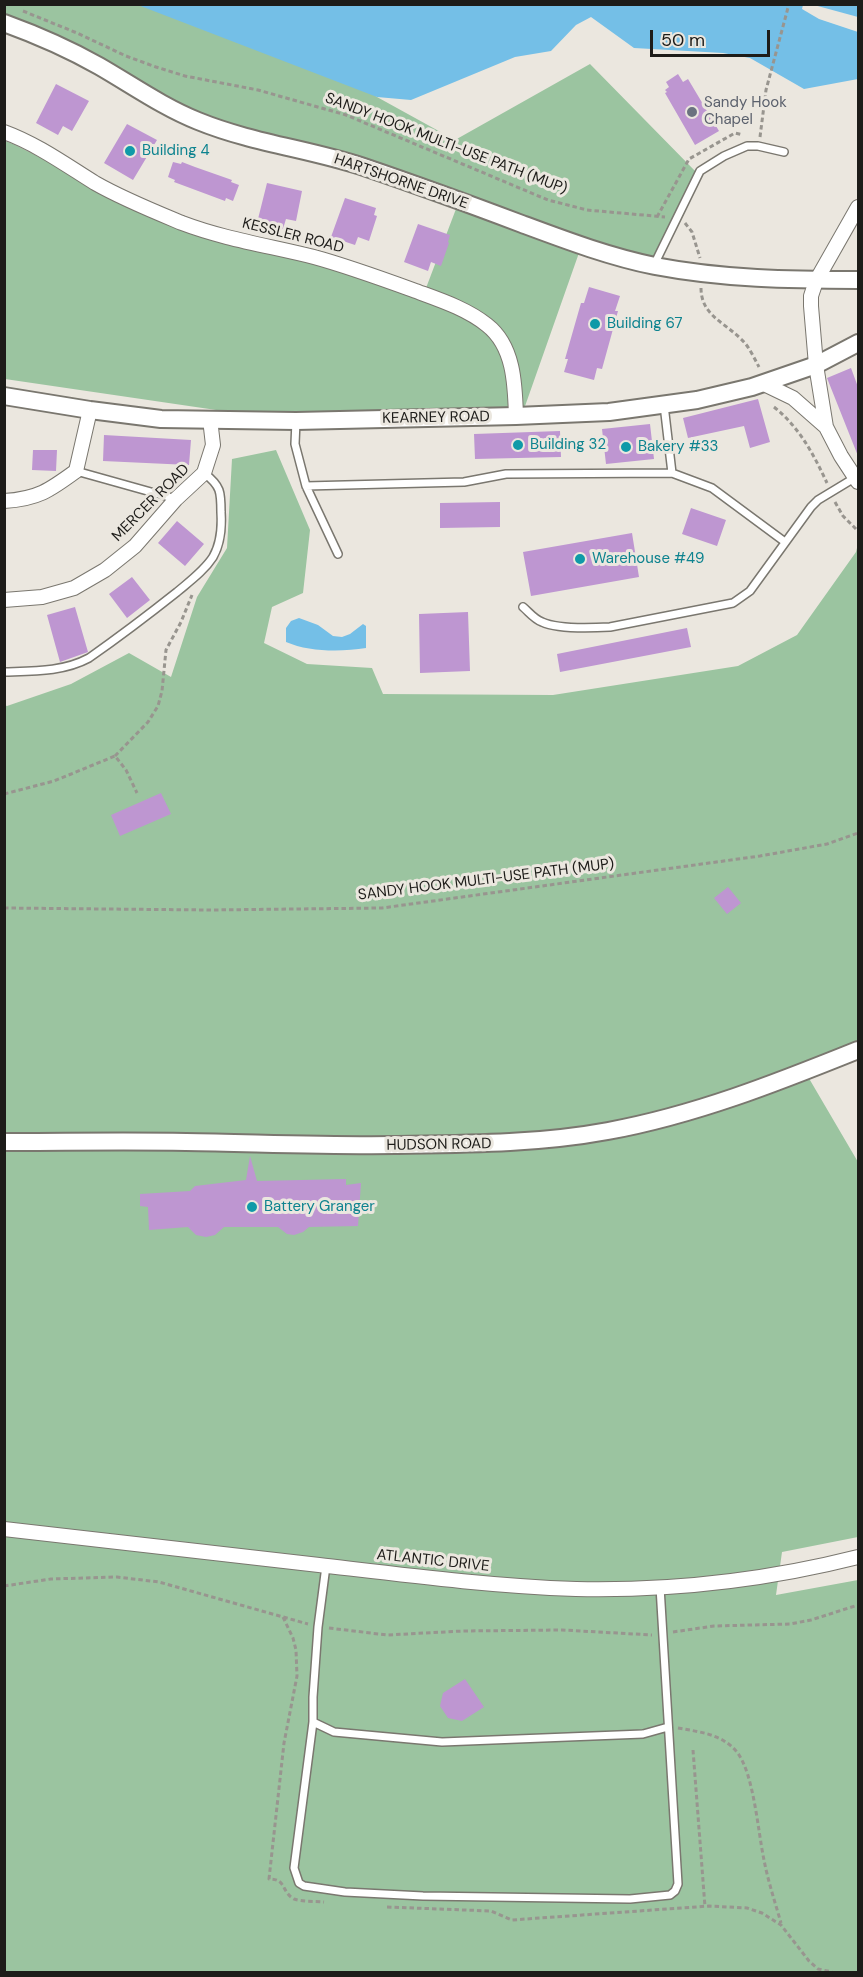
<!DOCTYPE html>
<html>
<head>
<meta charset="utf-8">
<style>
	body { margin:0 }
	#map { position:relative; width:863px; height:1977px; overflow:hidden; background:#ebe7df; font-family:"DM Sans",sans-serif }
	canvas { display:block }
	.frame { position:absolute; inset:0; border:6px solid #1d1c19; pointer-events:none }
	.scale { position:absolute; left:650px; top:30px; width:120px; height:27px; box-sizing:border-box; border:3px solid #1d1c19; border-top:0; padding-left:8px; font-size:18px; line-height:21px; white-space:nowrap; color:#1d1c19; -webkit-text-stroke:4px #ebe7df; paint-order:stroke }
</style>
</head>
<body>
<div id="map">
<canvas width="863" height="1977"></canvas>
<div class="frame"></div>
<div class="scale">50 m</div>
</div>
<script>
const g = document.querySelector('canvas').getContext('2d');
g.lineJoin = 'round';
function fill(path, color) { g.fillStyle = color; g.fill(path, 'evenodd'); }
function trace(path, color, width, dash) { g.strokeStyle = color; g.lineWidth = width; g.lineCap = dash ? 'butt' : 'round'; g.setLineDash(dash || []); g.stroke(path); }
function drawText(font, color, halo, rows, align = 'center') {
  g.font = font + ' "DM Sans",sans-serif'; g.lineWidth = 6; g.setLineDash([]); g.textBaseline = 'middle'; g.strokeStyle = halo; g.fillStyle = color; for (const [text, x, y, turn = 0] of rows) {
    g.save(); g.translate(x, y); g.rotate((+turn || 0) * Math.PI / 180); g.textAlign = isNaN(turn) ? turn : align; if (halo) g.strokeText(text, 0, 0); g.fillText(text, 0, 0); g.restore();
  }
}
const green = new Path2D(`
	M5 5H169L338 70 377 97 455 140 590 64 696 172 650 271 580 250 524 409 435 411H223L5 379V141L13 144 171 222 423 296 459 201 224 132 5 23Z
	M276 450 310 530 303 593 272 607 264 643 307 664 372 668 383 694 553 695 738 666 797 635 856 552 858 544V1049L807 1075 858 1162V1537L782 1552 776 1595 858 1580V1972H5L4 705 7 706 71 684 129 653 171 677 197 597 227 548 232 459Z`);
const water = new Path2D(`
	M138 5H858V79L804 89 750 58 723 53 634 48 591 17 576 25 551 51 515 57 411 100 377 97Z
	M299 618 318 625 333 636 342 637 350 634 363 624 366 626V648C341 652 309 652 286 642V628L291 621Z`);
const pier = new Path2D(`
	M803 5H814L858 17V32L819 19 802 9Z`);
const building = new Path2D(`
	M678 74 683 82 688 79 719 131 695 145 665 93 667 92 665 90 669 87 666 82Z
	M56 84 89 101 72 131 63 126 58 135 36 123Z
	M127 124 157 140 133 180 104 163Z
	M173 162 181 164 182 162 195 167 232 180 231 182 239 185 233 201 226 198 225 201 174 182 175 180 168 177Z
	M267 183 302 191 296 221 286 219 283 229 257 223Z
	M345 198 376 208 374 215 377 216 369 241 358 237 355 245 331 237Z
	M418 224 450 235 448 242 449 243 441 266 431 262 428 271 404 262Z
	M589 287 620 296 615 311H618L602 369 597 368 594 380 564 372 568 359H565L581 303H584Z
	M851 368 858 387V456L827 378Z
	M758 399 770 442 750 448 744 426 688 438 683 418Z
	M650 424 654 459 606 464 602 429Z
	M560 431 561 457 475 459 474 434Z
	M104 435 191 440 189 465 103 461Z
	M33 450H57L56 471 32 470Z
	M500 502V527L440 528V503Z
	M691 508 726 520 717 546 682 534Z
	M177 521 204 544 185 566 158 543Z
	M632 533 639 577 531 596 523 552Z
	M132 577 150 600 127 618 109 594Z
	M75 607 88 652 60 662 47 615Z
	M468 612 470 671 420 673 419 614Z
	M687 628 691 647 560 672 557 654Z
	M161 793 171 814 120 836 111 815Z
	M728 887 741 903 727 914 714 898Z
	M250 1156 257 1181 346 1179V1185L361 1183 358 1226 309 1227 303 1232 294 1235 287 1234 278 1227H224L215 1235 206 1237 196 1235 188 1227 149 1230 148 1207 140 1206V1194L190 1191 195 1186 246 1180Z
	M465 1679 484 1707 462 1721 448 1718 440 1706 443 1693Z`);
const path = new Path2D(`
	M23 11 77 33 126 56 156 67 185 76 258 90 346 115 548 200 587 210 665 217
	M760 137 766 90 789 4
	M657 217 689 159 735 133 743 135
	M685 223 692 232 700 258
	M701 288C701 315 724 322 741 339 749 346 754 358 759 367
	M774 407C799 427 813 453 827 483
	M835 502 843 516 858 531
	M115 756 148 722 158 706 162 691 166 650 181 622 192 595
	M4 794 54 781 115 756 126 770 137 793
	M4 908 209 910 382 908 760 856 827 844 858 833
	M4 1586 51 1579 117 1577 159 1582 308 1624
	M283 1617 293 1638 296 1650 297 1676 284 1743 269 1879C287 1879 281 1892 294 1899 302 1902 315 1901 324 1902
	M329 1628 387 1635 463 1631 562 1630 652 1635
	M673 1632 714 1626 790 1624 811 1620 858 1605
	M678 1728C700 1732 722 1734 737 1752 754 1774 758 1832 764 1860 768 1881 775 1902 781 1923
	M693 1750 705 1907
	M387 1907 491 1911 512 1920 709 1906 747 1908 762 1913 781 1925 809 1961 818 1969 832 1972`);
const service = new Path2D(`
	M654 265 700 171 724 156 747 146H758L784 152
	M664 405 672 473
	M296 421 295 444 306 486 464 482 506 474 672 473 712 488 785 542
	M76 471 176 499
	M306 486 338 554
	M523 607C529 612 534 619 542 622 557 629 593 628 610 627L733 603 750 591 811 507 818 500 856 477
	M4 672C33 671 63 672 89 658 119 637 148 615 177 592 190 581 204 571 213 557 221 543 222 527 221 512 221 492 221 486 204 473
	M326 1566 318 1627 313 1697V1722L294 1868 299 1883 304 1886 345 1892 423 1896 630 1899 670 1895 675 1891 678 1884 660 1587
	M313 1722 334 1732 442 1742 643 1734 668 1727`);
const minor = new Path2D(`
	M4 132C37 144 66 165 95 183 123 199 153 211 182 223 224 239 270 246 314 257 347 266 380 278 413 290 437 299 466 308 487 325 514 346 515 384 516 416
	M858 207 816 281 811 296V306L816 365 826 427 841 456 858 482
	M764 384 793 398 826 427
	M4 501C38 499 50 490 76 471L90 410
	M4 600 42 597 74 588 105 570 135 546 176 499 204 473 213 445 210 419
	M4 1529C109 1541 214 1553 319 1565 405 1575 490 1586 576 1589 671 1591 767 1580 858 1557`);
const tertiary = new Path2D(`
	M4 23C37 35 69 49 99 66 132 85 163 107 198 121 252 143 309 149 364 167 417 185 469 204 522 224 565 240 610 257 655 266 723 279 791 280 858 280
	M4 396 90 410 161 419 296 421 516 416 609 412 697 400 752 387 816 365 858 343
	M4 1142C65 1142 126 1141 186 1142 256 1143 326 1146 395 1145 467 1144 538 1144 608 1131 695 1115 776 1083 858 1050`);
const markers = [
	[692,112,6,"#6b7280"],
	[130,151,6,"#0f9aa8"],
	[595,324,6,"#0f9aa8"],
	[518,445,6,"#0f9aa8"],
	[626,447,6,"#0f9aa8"],
	[580,559,6,"#0f9aa8"],
	[252,1207,6,"#0f9aa8"]
];
const worshipNames = [
	["Sandy Hook",704,103],
	["Chapel",704,120]
];
const streetNames = [
	["SANDY HOOK MULTI-USE PATH (MUP)",446,144,21],
	["HARTSHORNE DRIVE",401,182,19],
	["KESSLER ROAD",293,236,14],
	["KEARNEY ROAD",436,418,-1],
	["MERCER ROAD",151,503,-45],
	["SANDY HOOK MULTI-USE PATH (MUP)",486,880,-7],
	["HUDSON ROAD",439,1145,-1],
	["ATLANTIC DRIVE",433,1561,6]
];
const cultureNames = [
	["Building 4",142,151],
	["Building 67",607,324],
	["Building 32",530,445],
	["Bakery #33",638,447],
	["Warehouse #49",592,559],
	["Battery Granger",264,1207]
];
fill(green, '#9bc4a0');
fill(water, '#74bfe7');
fill(pier, '#ebe7df');
fill(building, '#be96d1');
trace(service, '#7a776f', 10);
trace(minor, '#7a776f', 16);
trace(tertiary, '#7a776f', 20);
trace(path, '#98958f', 3, [4.5, 3]);
trace(service, '#fff', 7);
trace(minor, '#fff', 14);
trace(tertiary, '#fff', 16);
for (const [x, y, r, color] of markers) { const dot = new Path2D(); dot.arc(x, y, r, 0, 2 * Math.PI); g.fillStyle = color; g.fill(dot); trace(dot, '#ebe7df', 2); }
drawText('15px', '#5b616d', '#ebe7df', worshipNames, 'left');
drawText('15px', '#1d1c19', '#ebe7df', streetNames);
drawText('15px', '#0d838f', '#ebe7df', cultureNames, 'left');
</script>
</body>
</html>
